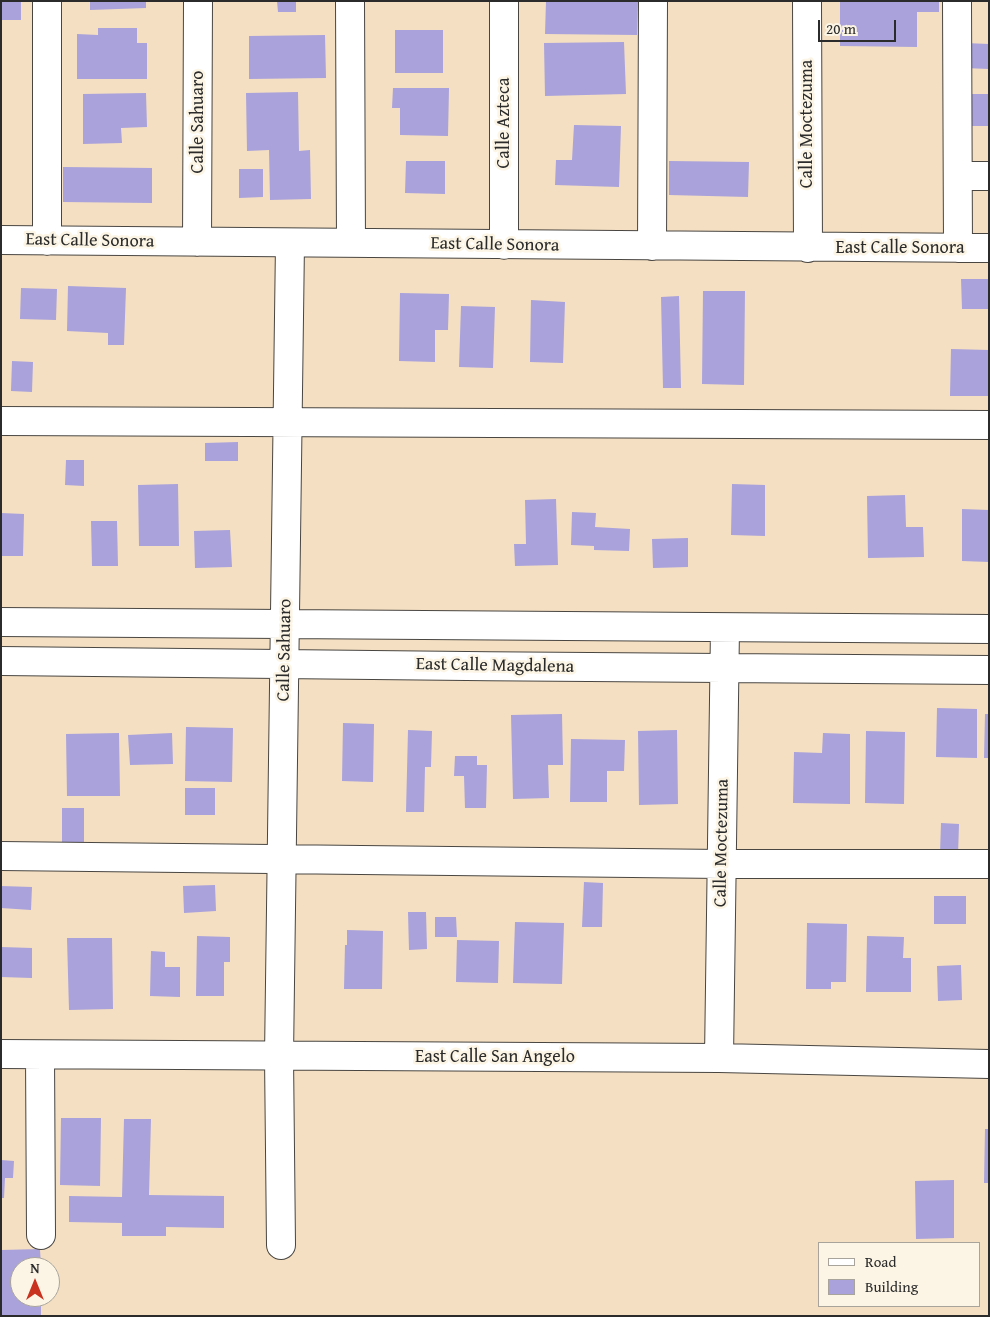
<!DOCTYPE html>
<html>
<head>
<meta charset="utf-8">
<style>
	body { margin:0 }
	#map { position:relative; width:990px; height:1317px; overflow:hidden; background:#f4dfc2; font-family:"Gentium Book Plus",serif }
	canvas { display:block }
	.frame { position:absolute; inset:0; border:2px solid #2b2b2b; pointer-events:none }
	.legend { position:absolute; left:818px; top:1242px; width:162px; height:65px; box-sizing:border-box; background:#fcf5e5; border:1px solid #a8a49b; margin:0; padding:6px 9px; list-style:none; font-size:15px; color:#2b2b2b }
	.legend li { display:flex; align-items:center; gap:10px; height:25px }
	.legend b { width:25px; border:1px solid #a8a49b }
	.north { position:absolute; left:10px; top:1257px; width:50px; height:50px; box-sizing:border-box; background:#fcf5e5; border:1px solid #a8a49b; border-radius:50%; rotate:0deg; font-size:14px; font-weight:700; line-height:20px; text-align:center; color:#2b2b2b }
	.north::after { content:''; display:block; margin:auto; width:18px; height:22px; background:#c8321e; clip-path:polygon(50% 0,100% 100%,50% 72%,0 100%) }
	.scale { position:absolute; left:818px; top:20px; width:78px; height:22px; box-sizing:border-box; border:2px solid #2b2b2b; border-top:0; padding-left:6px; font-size:15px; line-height:18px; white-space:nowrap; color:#2b2b2b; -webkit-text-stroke:4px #fcf5e5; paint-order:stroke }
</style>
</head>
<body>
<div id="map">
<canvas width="990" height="1317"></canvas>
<div class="frame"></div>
<ul class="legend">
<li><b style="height:6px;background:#fff"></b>Road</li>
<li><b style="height:14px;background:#a9a2db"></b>Building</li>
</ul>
<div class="north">N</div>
<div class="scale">20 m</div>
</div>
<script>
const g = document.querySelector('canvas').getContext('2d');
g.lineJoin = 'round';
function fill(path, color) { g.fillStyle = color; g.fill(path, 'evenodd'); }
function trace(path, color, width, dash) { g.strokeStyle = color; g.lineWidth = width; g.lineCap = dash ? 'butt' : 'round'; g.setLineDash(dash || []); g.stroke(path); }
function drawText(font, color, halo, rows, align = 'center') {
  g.font = font + ' "Gentium Book Plus",serif'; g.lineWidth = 5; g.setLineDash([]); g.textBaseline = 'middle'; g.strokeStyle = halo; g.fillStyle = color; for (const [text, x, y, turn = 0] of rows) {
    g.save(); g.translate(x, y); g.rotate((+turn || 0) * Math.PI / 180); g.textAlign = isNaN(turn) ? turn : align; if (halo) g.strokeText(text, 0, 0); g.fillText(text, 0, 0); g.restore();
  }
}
const building = new Path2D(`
	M1 1H21V20H1Z
	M90 1H146V8L90 10Z
	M277 1H296V12H278Z
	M546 1H638L637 35 545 34Z
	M840 1H939V12H917V47L840 46Z
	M98 28H137V43H147V79H77V34L98 35Z
	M395 30H443V73H395Z
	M325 35 326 78 249 79V36Z
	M624 42 626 94 545 96 544 43Z
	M965 43 989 44V69L964 68Z
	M393 88H449L448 136 400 135V108H392Z
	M298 92 299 151 310 150 311 199 270 200 269 150 247 151 246 93Z
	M146 93 147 127 121 128 122 143 83 144V94Z
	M965 94H989V126H964Z
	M574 125 621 126 619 187 555 185 556 160H572Z
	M406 161H445V194L405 193Z
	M669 161 749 162 748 197 669 195Z
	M63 167 152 168V203L63 202Z
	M239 169H263V197L239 198Z
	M961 279H989V309H962Z
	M68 286 126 288 124 345H108V333L67 331Z
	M21 288 57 289 56 320 20 319Z
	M703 291H745L744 385 702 384Z
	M400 293 449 294 448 330H435V362L399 361Z
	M679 296 681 388H663L661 297Z
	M531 300 565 302 563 363 530 362Z
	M461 306 495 307 493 368 459 367Z
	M951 349 989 350V396H950Z
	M12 361 33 362 32 392 11 391Z
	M238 442V461H205V443Z
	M66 460H84V486L65 485Z
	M178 484 179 546H139L138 485Z
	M732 484 765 485V536L731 535Z
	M905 495 906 527H923L924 557 868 558 867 496Z
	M556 499 558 565 515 566 514 544H526L525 500Z
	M962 509 989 510V562L962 561Z
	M572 512 596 513 595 527 630 529 629 551 594 550V546L571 545Z
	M1 513 24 514 23 556H1Z
	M91 521H117L118 566H92Z
	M230 530 232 567 195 568 194 531Z
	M688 538V567L653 568 652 539Z
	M937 708 977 709V758L936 757Z
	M562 714 563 765H548L549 798 513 799 511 715Z
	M985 714H989V758H984Z
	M343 723 374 724 373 782 342 781Z
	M186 727 233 728 232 782 185 781Z
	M408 730 432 731 431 767H425L424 812H406Z
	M677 730 678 804 639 805 638 731Z
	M866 731 905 732 904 804 865 803Z
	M119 733 120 796H67L66 734Z
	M172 733 173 764 130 765 128 735Z
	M823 733 850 734V804L793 803 794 752 822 753Z
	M571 739 625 740 624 771H607V802H570Z
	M455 756H477V765H487L486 808H465L464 776H454Z
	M185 788H215V815H185Z
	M62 808H84V842L62 843Z
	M941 823 959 824 958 855 940 854Z
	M584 882 603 883 602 927H582Z
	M215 885 216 911 184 913 183 886Z
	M1 886 32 887 31 910 1 908Z
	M934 896H966V924H934Z
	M408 912H426L427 949 409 950Z
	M435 917H456L457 937H435Z
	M515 922 564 923 562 984 513 983Z
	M807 923 847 924 846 982H831V989H806Z
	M347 930 383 931 382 989H344L345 945H347Z
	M197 936 230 937V962H224V996H196Z
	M867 936 904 937 903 958H911V992H866Z
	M67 938H112L113 1009 69 1010Z
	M457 940 499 941 498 983 456 982Z
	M1 947 32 948V978L1 977Z
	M151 951 165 952V967H180V997L150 996Z
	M961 965 962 1000 938 1001 937 966Z
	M61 1118H101L100 1186 60 1185Z
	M124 1119H151L149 1195 224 1196V1228L166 1227V1236H122V1223L69 1222V1196L122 1197Z
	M985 1129H989V1183H984Z
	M1 1160 14 1161 13 1178H5L4 1198H1Z
	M954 1180V1238L916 1239 915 1181Z
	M40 1249 41 1267H20V1297H41V1316H1V1250Z`);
const minor = new Path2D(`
	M47 1V241
	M350 1 351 243
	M504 1V245
	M807 1 808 248
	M957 1 958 248
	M958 176H989
	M1 240 989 248
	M197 242 198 1
	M652 246 653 1
	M1 421 989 425
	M1 622 989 629
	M1 661C330 663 660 670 989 670
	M1 856 722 864H989
	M1 1054 719 1058 989 1064
	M40 1055 41 1235
	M719 1058 725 628
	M281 1245 279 1056 290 243`);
const streetNames = [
	["Calle Sahuaro",198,122,-90],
	["Calle Azteca",504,123,-90],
	["Calle Moctezuma",807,124,-90],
	["East Calle Sonora",90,241,1],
	["East Calle Sonora",495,245,1],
	["East Calle Sonora",900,248],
	["Calle Sahuaro",285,650,-89],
	["East Calle Magdalena",495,666,1],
	["Calle Moctezuma",722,843,-89],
	["East Calle San Angelo",495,1057]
];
fill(building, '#a9a2db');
trace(minor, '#494642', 30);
trace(minor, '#fff', 28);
drawText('18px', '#2b2b2b', '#fcf5e5', streetNames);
</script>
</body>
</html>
